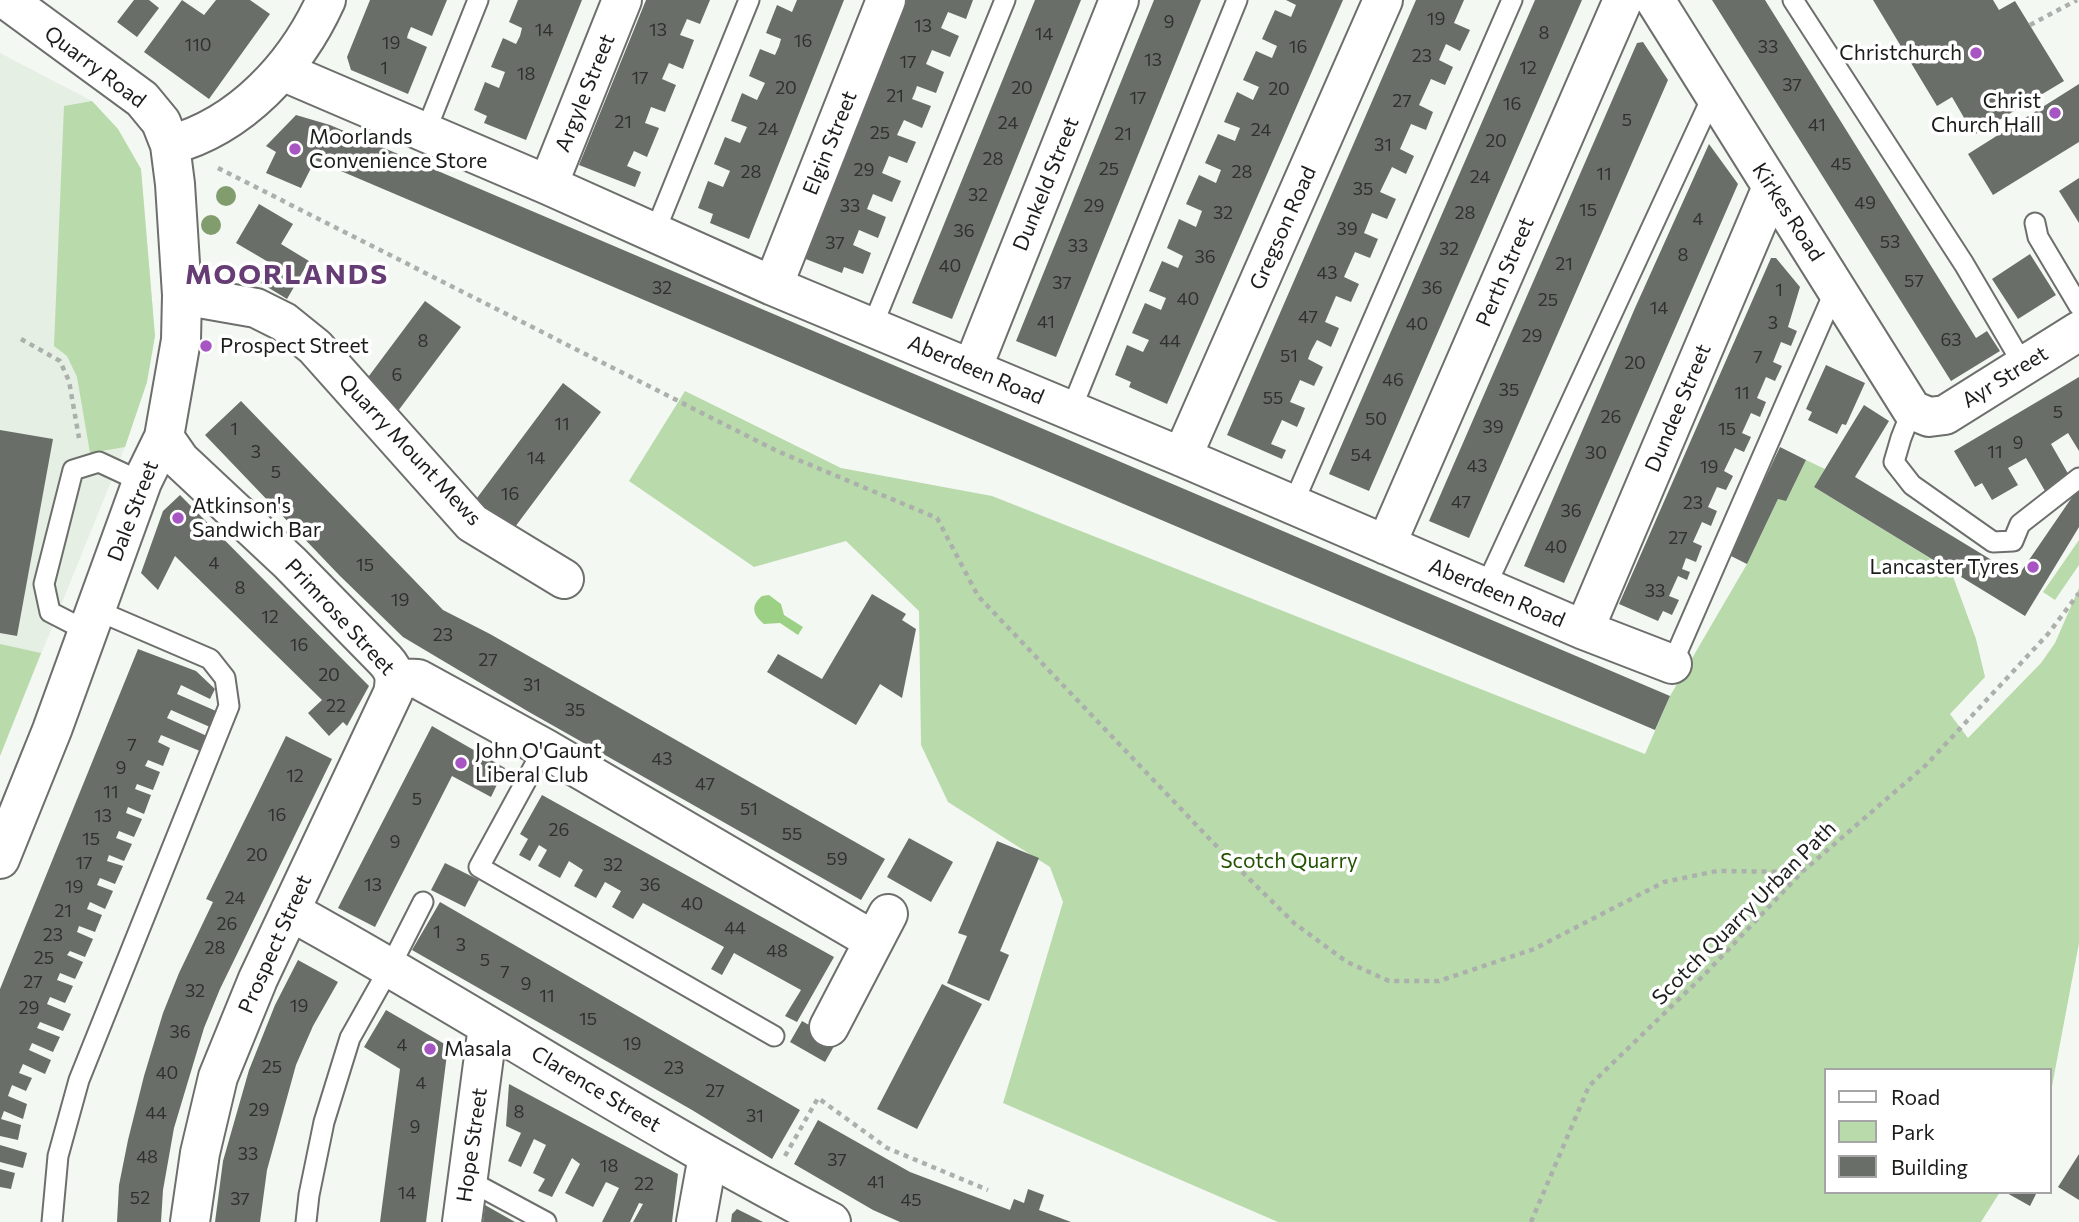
<!DOCTYPE html>
<html>
<head>
<meta charset="utf-8">
<style>
	body { margin:0 }
	#map { position:relative; width:2079px; height:1222px; overflow:hidden; background:#f4f8f3; font-family:Commissioner,sans-serif }
	canvas { display:block }
	.legend { position:absolute; left:1824px; top:1068px; width:228px; height:126px; box-sizing:border-box; background:#fff; border:2px solid #a4a5a4; margin:0; padding:9px 12px; list-style:none; font-size:21px; color:#1b1d1b }
	.legend li { display:flex; align-items:center; gap:14px; height:35px }
	.legend b { width:35px; border:2px solid #a4a5a4 }
</style>
</head>
<body>
<div id="map">
<canvas width="2079" height="1222"></canvas>
<ul class="legend">
<li><b style="height:9px;background:#fff"></b>Road</li>
<li><b style="height:19px;background:#b9daab"></b>Park</li>
<li><b style="height:19px;background:#6a6e69"></b>Building</li>
</ul>
</div>
<script>
const g = document.querySelector('canvas').getContext('2d');
g.lineJoin = 'round';
function fill(path, color) { g.fillStyle = color; g.fill(path, 'evenodd'); }
function trace(path, color, width, dash) { g.strokeStyle = color; g.lineWidth = width; g.lineCap = dash ? 'butt' : 'round'; g.setLineDash(dash || []); g.stroke(path); }
function drawText(font, color, halo, rows, align = 'center') {
  g.font = font + ' Commissioner,sans-serif'; g.lineWidth = 7; g.setLineDash([]); g.textBaseline = 'middle'; g.strokeStyle = halo; g.fillStyle = color; for (const [text, x, y, turn = 0] of rows) {
    g.save(); g.translate(x, y); g.rotate((+turn || 0) * Math.PI / 180); g.textAlign = isNaN(turn) ? turn : align; if (halo) g.strokeText(text, 0, 0); g.fillText(text, 0, 0); g.restore();
  }
}
const built = new Path2D(`
	M0 53 92 101 118 129 141 169 155 336 147 382 125 447 0 756Z`);
const green = new Path2D(`
	M92 101 118 129 141 169 155 336 147 382 125 447 90 453 77 377 67 356 54 346 64 106Z
	M685 391 841 468 992 496 1645 754 1670 696 1747 564 1778 499 1786 500 1806 460 1825 469 1814 487 1951 571 1976 639 1985 677 1950 714 1968 738 2041 663 2055 643 2079 588V943L2049 1102V1070H1825V1192H2000L1981 1222H1278L1003 1103 1063 902 1050 867 948 802 921 745 919 611 846 541 754 567 629 481Z
	M2079 540V565L2055 600 2043 592Z
	M0 644 41 653 0 756Z`);
const water = new Path2D(`
	M769 595 781 604 784 615 803 627 798 635 780 623 764 624C753 615 750 606 762 596Z`);
const building = new Path2D(`
	M134 0H149L159 8 137 37 117 22Z
	M182 0 204 15 216 0H250L270 14 209 99 144 52Z
	M370 0H447L432 36 411 27 408 34 407 38 427 47 408 94 351 70 347 57Z
	M518 0H582L526 140 484 123 487 116 474 110 485 82 499 88 505 72 491 67 503 38 516 44 520 36 522 28 509 22Z
	M646 0H710L700 24 687 19 680 35 694 40 683 69 669 63 662 79 676 85 665 112 651 107 645 123 659 128 647 157 634 151 627 166 641 172 635 187 579 165Z
	M797 0H844L749 239 710 223 713 214 698 208 708 181 723 187 730 171 714 164 725 137 740 143 747 127 731 121 742 93 757 100 765 83 749 76 760 49 775 55 779 46 781 39 766 33 777 5 792 12Z
	M907 0H973L966 19 948 12 941 28 959 36 950 57 932 50 926 64 944 72 936 93 917 86 915 92 912 99 931 106 922 128 904 120 897 135 916 142 907 163 889 156 882 173 901 181 892 202 873 194 867 209 886 217 878 238 859 230 853 245 871 253 863 274 844 267 842 273 803 258Z
	M1035 0H1081L952 319 912 303Z
	M1154 0H1201L1056 357 1016 341Z
	M1286 0H1343L1167 404 1129 387 1131 382 1115 375 1127 345 1143 352 1149 340 1132 333 1145 303 1161 310 1166 298 1149 291 1162 261 1178 268 1183 256 1167 248 1179 219 1196 227 1202 211 1186 204 1199 175 1216 183 1221 170 1205 163 1218 134 1235 141 1240 128 1224 122 1237 92 1253 100 1259 87 1243 80 1256 51 1272 58 1277 46 1262 39 1275 10 1291 17 1296 5Z
	M1416 0H1464L1454 23 1470 30 1460 51 1446 44 1439 60 1453 67 1445 85 1431 79 1419 105 1433 112 1426 130 1411 124 1400 149 1414 156 1406 174 1392 167 1380 192 1396 199 1387 219 1372 213 1364 233 1378 239 1370 258 1355 252 1344 277 1359 284 1351 302 1336 296 1325 322 1339 328 1331 347 1317 340 1311 351 1308 359 1323 367 1314 386 1300 380 1290 402 1305 408 1301 418 1297 427 1282 420 1271 444 1286 450 1282 459 1227 435Z
	M1535 0H1582L1369 491 1329 474Z
	M1712 0H1765L1976 338 1987 331 2000 351 1951 381Z
	M1873 0H1993L1999 10 2015 1 2064 81 1974 135 1952 97 1937 106Z
	M1643 42 1668 80 1469 538 1429 521 1637 43Z
	M2079 84V142L1993 195 1968 154Z
	M296 115 330 125 1670 696 1655 730 315 160 301 188 266 173 276 152 266 146Z
	M1709 144 1738 184 1564 583 1524 566 1635 308Z
	M2079 178V223L2059 191Z
	M259 204 293 224 281 244 309 261 287 299 259 282 270 263 236 243Z
	M2030 254 2056 295 2018 319 1992 279Z
	M1771 258H1776L1800 287 1788 327 1797 331 1791 346 1781 342 1773 362 1782 366 1775 381 1766 377 1757 398 1766 402 1760 417 1751 413 1742 433 1751 437 1744 452 1735 448 1724 471 1733 476 1726 490 1717 487 1708 507 1717 511 1711 526 1702 522 1693 542 1702 546 1696 562 1686 558 1682 569 1690 572 1687 580 1678 576 1669 596 1679 600 1672 615 1663 611 1658 621 1619 604Z
	M425 301 461 327 395 415 360 388Z
	M1826 365 1865 383 1846 425 1842 424 1837 434 1808 420 1812 412 1806 409Z
	M2079 377V451L2068 433 2051 444 2070 477 2045 491 2026 458 2008 468 2018 485 1992 500 1982 483 1975 487 1954 451Z
	M563 383 601 412 509 535 471 506Z
	M241 401 443 610 490 634 885 859 861 900 529 712 403 637 340 576 205 435Z
	M1864 405 1889 421 1855 477 2018 576 2079 487V527L2025 616 1814 487Z
	M0 430 53 439 17 636 0 633Z
	M1780 447 1806 460 1786 501 1778 499 1747 564 1729 555Z
	M180 495 369 686 347 726 343 722 329 736 308 713 322 700 175 556 158 590 141 573 163 511Z
	M872 594 906 614 902 620 916 629 902 698 880 684 856 725 767 672 778 654 822 679Z
	M138 649 196 671 215 689 210 699 181 685 177 694 216 711 210 727 171 710 167 718 207 736 200 751 161 735 158 742 170 748 163 766 148 760 145 766 160 772 153 790 137 784 135 789 151 795 144 814 128 807 126 813 142 819 134 837 119 831 116 838 132 844 124 861 109 855 107 861 123 866 115 884 100 878 97 885 113 891 105 909 90 902 87 909 102 915 95 932 79 926 77 932 93 939 85 957 70 951 67 955 83 962 75 979 60 973 57 980 73 986 65 1003 50 997 47 1004 71 1014 63 1031 40 1022 37 1028 60 1037 53 1052 32 1043 29 1050 51 1060 45 1074 23 1064 19 1073 32 1078 26 1091 12 1085 8 1096 27 1104 23 1119 4 1111 1 1119 21 1125 18 1140 0 1136V989Z
	M432 726 505 768 491 797 452 776 375 927 338 908Z
	M286 736 332 759 220 989 204 1028 174 1128 163 1190 161 1222H117L119 1185 128 1140 144 1076 163 1013 179 973 213 902 206 899Z
	M542 795 834 957 797 1022 785 1016 801 990 734 953 722 975 711 969 724 947 643 903 633 919 612 907 621 891 605 882 596 898 574 886 583 870 569 861 560 878 538 866 547 850 539 845 530 861 519 855 528 839 520 834Z
	M909 838 953 862 931 902 887 877Z
	M997 841 1039 858 1000 951 1009 955 989 1001 947 983 967 936 958 933Z
	M445 863 479 880 465 907 431 890Z
	M440 902 800 1110 772 1159 692 1110 412 950Z
	M298 960 338 982 313 1026 296 1065 267 1170 260 1222H215L223 1161 249 1070 275 1005Z
	M942 984 982 1004 917 1129 877 1109Z
	M386 1010 448 1046 426 1222H380L400 1069 364 1047Z
	M802 1021 837 1041 825 1062 790 1042Z
	M509 1084 678 1174 672 1222H633L643 1204 639 1203 630 1222H602L619 1188 606 1182 593 1207 565 1193 580 1164 572 1158 552 1197 538 1191 545 1179 533 1173 546 1145 534 1139 521 1167 508 1161 521 1133 506 1126Z
	M818 1120 910 1172 1010 1210 1014 1199 1024 1203 1028 1189 1044 1195 1039 1210 1071 1222H900L873 1210 794 1164Z
	M0 1145 27 1153 23 1168 0 1162Z
	M2079 1154V1200L2058 1187Z
	M0 1169 15 1173 11 1189 0 1187Z
	M2005 1192H2037L2030 1206Z
	M485 1205 515 1222H483Z
	M737 1209 763 1222H731L732 1214Z`);
const path = new Path2D(`
	M2030 25 2077 0
	M218 168 777 451 937 518 978 596 1224 854 1294 923 1347 962 1389 981H1439L1534 949 1664 882 1717 871 1802 872
	M21 339 60 361 69 381 79 438
	M785 1156 818 1098 887 1148 988 1190
	M1531 1222 1589 1086 1705 974 1802 872 1926 765 2048 634 2079 593`);
const lane = new Path2D(`
	M1793 0 1964 264 2024 366
	M425 133 478 0
	M2035 223 2038 237 2079 306
	M654 234 749 0
	M872 327 1005 0
	M1071 410 1237 0
	M1912 410 1901 438 1894 462 1912 485 1993 542 2013 541 2020 524 2079 478
	M1293 504 1512 0
	M1485 588 1713 95
	M89 632 50 612 44 584 73 470 99 462 142 482
	M1672 664 1836 288
	M544 748 479 867 774 1036
	M468 1180 546 1222
	M52 1222 58 1156 79 1080 229 706 225 678 210 659 96 610
	M306 1222 309 1195 324 1122 350 1038 390 967 423 902`);
const street = new Path2D(`
	M1655 0 1912 410 1929 417 1945 415 2079 331
	M282 71 548 185 773 286 1182 457 1584 630 1672 664
	M170 145C241 126 296 66 326 0
	M548 185 622 0
	M773 286 886 0
	M182 295 256 308 284 322 315 347 472 523 564 579
	M972 369 1119 0
	M164 437 180 460 290 563 385 660C395 671 396 678 393 693L258 979 218 1077 200 1153 190 1222
	M1182 457 1383 0
	M1386 545 1623 0
	M1584 630 1772 187
	M396 678 418 679 544 748 874 941
	M0 859 52 730 142 482 164 437 181 340 182 295 175 184 170 145 161 122 142 99 7 0
	M290 911C472 1011 646 1127 831 1222
	M829 1027 888 914
	M462 1222 488 1026
	M696 1222 708 1156`);
const trees = [
	[226,196],
	[211,225]
];
const markers = [
	[1976,53,7,"#a855c4"],
	[2055,113,7,"#a855c4"],
	[295,149,7,"#a855c4"],
	[206,346,7,"#a855c4"],
	[178,518,7,"#a855c4"],
	[2033,567,7,"#a855c4"],
	[461,763,7,"#a855c4"],
	[430,1049,7,"#a855c4"]
];
const numberNames = [
	["19",1436,19],
	["9",1169,22],
	["13",923,26],
	["14",544,30],
	["13",658,30],
	["8",1544,33],
	["14",1044,34],
	["16",803,41],
	["19",391,43],
	["110",198,45],
	["16",1298,47],
	["33",1768,47],
	["23",1422,56],
	["13",1153,60],
	["17",908,62],
	["1",384,68],
	["12",1528,68],
	["18",526,74],
	["17",640,78],
	["37",1792,85],
	["20",786,88],
	["20",1022,88],
	["20",1279,89],
	["21",895,96],
	["17",1138,98],
	["27",1402,101],
	["16",1512,104],
	["5",1627,120],
	["21",623,122],
	["24",1008,123],
	["41",1817,125],
	["24",768,129],
	["24",1261,130],
	["25",880,133],
	["21",1123,134],
	["20",1496,141],
	["31",1383,145],
	["28",993,159],
	["45",1841,164],
	["25",1109,169],
	["29",864,170],
	["28",751,172],
	["28",1242,172],
	["11",1604,174],
	["24",1480,177],
	["35",1363,189],
	["32",978,195],
	["49",1865,203],
	["33",850,206],
	["29",1094,206],
	["15",1588,210],
	["32",1223,213],
	["28",1465,213],
	["4",1698,219],
	["39",1347,229],
	["36",964,231],
	["53",1890,242],
	["37",835,243],
	["33",1078,246],
	["32",1449,249],
	["8",1683,255],
	["36",1205,257],
	["21",1564,264],
	["40",950,266],
	["43",1327,273],
	["57",1914,281],
	["37",1062,283],
	["32",662,288],
	["36",1432,288],
	["1",1779,290],
	["40",1188,299],
	["25",1548,300],
	["14",1659,308],
	["47",1308,317],
	["41",1046,322],
	["3",1773,323],
	["40",1417,324],
	["29",1532,336],
	["63",1951,340],
	["8",423,341],
	["44",1170,341],
	["51",1289,356],
	["7",1758,357],
	["20",1635,363],
	["6",397,375],
	["46",1393,380],
	["35",1509,390],
	["11",1742,393],
	["55",1273,398],
	["5",2058,412],
	["26",1611,417],
	["50",1376,419],
	["11",562,424],
	["39",1493,427],
	["1",234,429],
	["15",1727,429],
	["9",2018,443],
	["3",256,452],
	["11",1995,452],
	["30",1596,453],
	["54",1361,455],
	["14",536,458],
	["43",1477,466],
	["19",1709,467],
	["5",276,472],
	["16",510,494],
	["47",1461,502],
	["23",1693,503],
	["36",1571,511],
	["27",1678,538],
	["40",1556,547],
	["4",214,563],
	["15",365,565],
	["8",240,588],
	["33",1655,591],
	["19",400,600],
	["12",270,617],
	["23",443,635],
	["16",299,645],
	["27",488,660],
	["20",329,675],
	["31",532,685],
	["22",336,706],
	["35",575,710],
	["7",132,745],
	["43",662,759],
	["9",121,768],
	["12",295,776],
	["47",705,784],
	["11",111,792],
	["5",417,799],
	["51",749,809],
	["16",277,815],
	["13",103,816],
	["26",559,830],
	["55",792,834],
	["15",91,839],
	["9",395,842],
	["20",257,855],
	["59",837,859],
	["17",84,863],
	["32",613,865],
	["13",373,885],
	["36",650,885],
	["19",74,887],
	["24",235,898],
	["40",692,904],
	["21",63,911],
	["26",227,924],
	["44",735,928],
	["1",437,932],
	["23",53,935],
	["3",461,945],
	["28",215,948],
	["48",777,951],
	["25",44,958],
	["5",485,960],
	["7",505,972],
	["27",33,982],
	["9",526,984],
	["32",195,991],
	["11",547,996],
	["19",299,1006],
	["29",29,1008],
	["15",588,1019],
	["36",180,1032],
	["19",632,1044],
	["4",402,1045],
	["25",272,1067],
	["23",674,1068],
	["40",167,1073],
	["4",421,1083],
	["27",715,1091],
	["29",259,1110],
	["8",519,1112],
	["44",156,1113],
	["31",755,1116],
	["9",415,1127],
	["33",248,1154],
	["48",147,1157],
	["37",837,1160],
	["18",609,1166],
	["41",876,1182],
	["22",644,1184],
	["14",407,1193],
	["52",140,1198],
	["37",240,1199],
	["45",911,1200]
];
const poiNames = [
	["Christchurch",1962,53,"right"],
	["Christ",2041,101,"right"],
	["Church Hall",2041,125,"right"],
	["Moorlands",309,137],
	["Convenience Store",309,161],
	["Prospect Street",220,346],
	["Atkinson's",192,506],
	["Sandwich Bar",192,530],
	["Lancaster Tyres",2019,567,"right"],
	["John O'Gaunt",475,751],
	["Liberal Club",475,775],
	["Masala",444,1049]
];
const streetNames = [
	["Quarry Road",95,67,37],
	["Argyle Street",585,93,-68],
	["Elgin Street",830,143,-68],
	["Dunkeld Street",1046,184,-68],
	["Kirkes Road",1788,212,57],
	["Gregson Road",1283,228,-66],
	["Perth Street",1505,272,-67],
	["Aberdeen Road",976,370,23],
	["Ayr Street",2005,377,-32],
	["Dundee Street",1678,408,-67],
	["Quarry Mount Mews",410,450,47],
	["Dale Street",133,511,-69],
	["Aberdeen Road",1497,593,23],
	["Primrose Street",340,617,47],
	["Scotch Quarry Urban Path",1744,913,-45],
	["Prospect Street",275,944,-66],
	["Clarence Street",596,1089,31],
	["Hope Street",472,1145,-82]
];
const parkNames = [
	["Scotch Quarry",1289,861]
];
const districtNames = [
	["MOORLANDS",287,275]
];
fill(built, '#e6efe3');
fill(green, '#b9daab');
fill(water, '#9cd185');
fill(building, '#6a6e69');
trace(lane, '#6c6f6b', 23);
trace(street, '#6c6f6b', 42);
trace(path, '#acb0ac', 4.5, [5, 5]);
trace(lane, '#fff', 19);
trace(street, '#fff', 38);
g.fillStyle = '#819d6e';
for (const [x, y] of trees) { g.beginPath(); g.arc(x, y, 10, 0, 2 * Math.PI); g.fill(); }
for (const [x, y, r, color] of markers) { const dot = new Path2D(); dot.arc(x, y, r, 0, 2 * Math.PI); g.fillStyle = color; g.fill(dot); trace(dot, '#fff', 2.5); }
drawText('18px', '#2f312e', null, numberNames);
drawText('21px', '#1b1d1b', '#fff', poiNames, 'left');
drawText('21px', '#1b1d1b', '#fff', streetNames);
drawText('21px', '#235302', '#fff', parkNames);
g.letterSpacing = '2px';
drawText('bold 28px', '#653c74', '#fff', districtNames);
g.letterSpacing = '0px';
</script>
</body>
</html>
